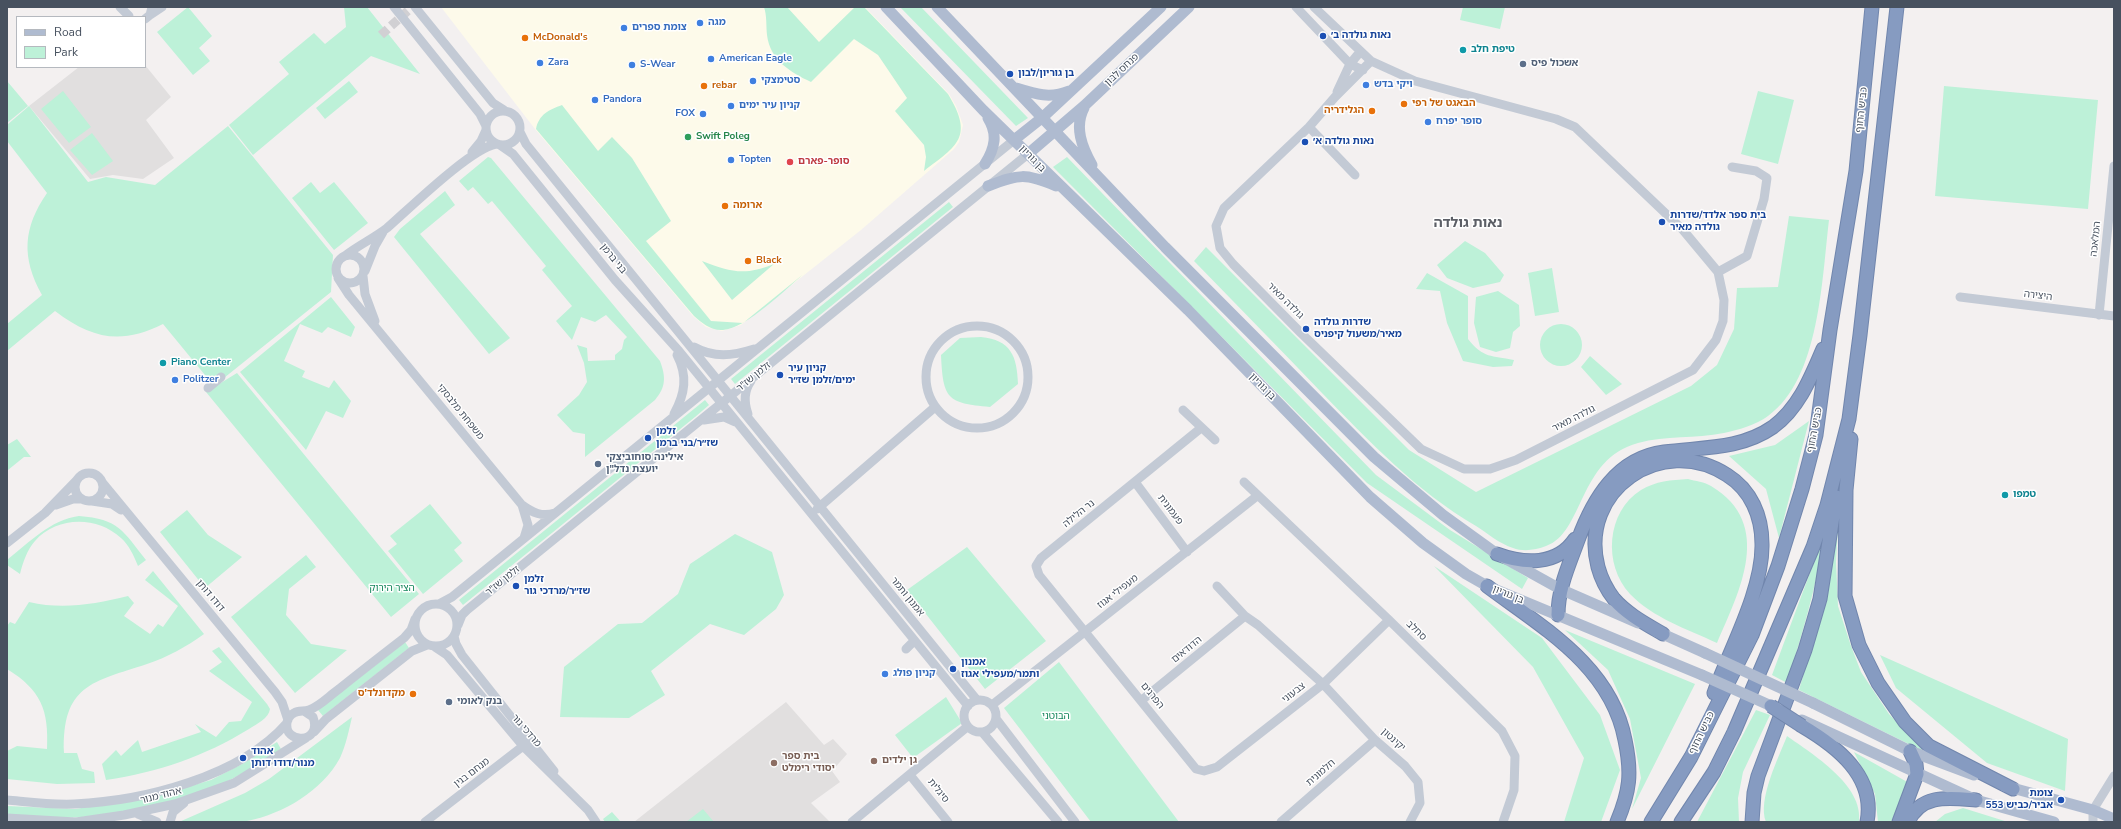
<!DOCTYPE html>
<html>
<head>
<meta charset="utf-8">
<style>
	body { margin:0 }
	#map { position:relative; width:2121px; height:829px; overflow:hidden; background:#f3f0f0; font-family:"Nunito Sans",sans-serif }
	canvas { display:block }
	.frame { position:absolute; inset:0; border:8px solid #47515f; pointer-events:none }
	.legend { position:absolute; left:16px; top:16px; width:130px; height:52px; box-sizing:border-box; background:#fff; border:1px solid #b5b9bf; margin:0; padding:5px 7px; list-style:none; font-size:12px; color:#47515f }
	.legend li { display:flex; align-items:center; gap:8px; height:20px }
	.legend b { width:20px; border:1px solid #b5b9bf }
</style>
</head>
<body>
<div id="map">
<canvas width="2121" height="829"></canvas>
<div class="frame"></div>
<ul class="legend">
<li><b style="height:5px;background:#afbbd0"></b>Road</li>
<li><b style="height:11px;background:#bdf1d8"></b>Park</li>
</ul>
</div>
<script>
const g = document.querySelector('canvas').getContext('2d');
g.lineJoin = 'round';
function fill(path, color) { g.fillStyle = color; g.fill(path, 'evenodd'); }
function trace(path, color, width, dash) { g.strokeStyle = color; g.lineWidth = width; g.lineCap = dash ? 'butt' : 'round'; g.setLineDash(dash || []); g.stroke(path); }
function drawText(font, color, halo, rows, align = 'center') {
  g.font = font + ' "Nunito Sans","Noto Sans Hebrew",sans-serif'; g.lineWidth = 3; g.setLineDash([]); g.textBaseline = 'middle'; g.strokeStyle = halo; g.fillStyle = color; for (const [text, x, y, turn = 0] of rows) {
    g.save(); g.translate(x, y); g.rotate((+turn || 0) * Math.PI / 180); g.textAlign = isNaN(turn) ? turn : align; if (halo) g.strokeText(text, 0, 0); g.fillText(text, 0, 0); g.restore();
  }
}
const commercial = new Path2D(`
	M441 7H865L949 94 956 106 963 125 959 142 954 149 861 230 741 325 722 331 706 327 693 316 535 129Z`);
const education = new Path2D(`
	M145 65 171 97 146 120 174 158 143 179 113 175 90 179 29 106 79 67H145Z
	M786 702 824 745 833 739 847 754 832 771 840 782 811 803 830 822H634Z`);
const green = new Path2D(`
	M188 7 212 36 199 48 210 61 193 75 157 32Z
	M344 7H367L420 74 371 56 253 155 229 125 289 74 279 62 314 33 325 44 346 27Z
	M764 7H787L819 42 855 7H864L948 94C974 137 958 145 924 171L926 157 924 145 895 111 907 98 878 55 854 39 811 82C790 72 770 60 767 35 766 25 767 16 764 7Z
	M900 7H921L1028 118 1016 126Z
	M1463 7H1505L1500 29 1460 20Z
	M7 81 28 106 7 123Z
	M349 81 358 92 325 119 316 108Z
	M1944 86 2098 100 2088 209 1935 196Z
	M63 91 91 127 69 143 41 109Z
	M1758 91 1794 100 1778 164 1741 154Z
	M562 105 598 151 612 137 632 158 671 221 646 241 711 321 743 323 806 272C788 287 746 329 723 330 711 331 702 323 694 316L536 129C539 114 549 110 562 105Z
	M29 106 88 182 106 177 155 185 228 126 333 255 331 292 214 386 163 324C121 345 92 339 55 311L7 351V324L42 295C21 257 23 228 47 193L7 141V125Z
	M92 133 113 161 92 175 70 150Z
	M488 157 491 158 660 361C666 377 666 387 655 400L585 457V434L573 432 557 415 579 395 587 382 584 363 577 345 587 348 588 361 615 360V355L622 349 624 340 627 337 606 315 595 322 581 317 572 340 556 321 572 306 542 270 546 266 492 201 488 204 473 187 468 191 459 181Z
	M1067 157 1376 475 1450 530 1528 578 1522 589 1367 483 1053 167Z
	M311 182 320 193 334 182 368 223 334 250 292 198Z
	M445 191 455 205 420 234 510 338 489 354 394 237 400 229Z
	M949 202 953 207 735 384 731 379Z
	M1789 216 1829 220C1822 277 1820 379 1768 416 1756 425 1738 430 1724 433 1695 439 1666 435 1638 443 1578 459 1584 533 1546 546 1536 550 1523 552 1513 548 1500 544 1487 533 1476 526 1416 491 1369 441 1321 392 1279 348 1236 304 1194 261L1206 247 1409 450 1476 492 1691 386 1717 365 1734 329 1737 288 1778 287Z
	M1465 241 1485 253 1504 275 1500 282 1473 288 1447 278 1437 265Z
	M702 261C730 272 745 276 774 264L732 300Z
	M1552 268 1559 312 1535 316 1528 273Z
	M1427 273 1468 296V339C1484 359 1491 355 1514 360L1512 366 1493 367 1463 361 1447 323 1440 291 1416 289Z
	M1498 291 1519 305 1520 326 1513 332 1510 348 1496 352 1480 347 1474 323 1476 297Z
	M331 297 355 327 351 337 328 327 322 333 300 324 284 361 305 371 302 377 329 388 334 380 351 401 343 418 326 411 306 450 240 372Z
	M1540 345a21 21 0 1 1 42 0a21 21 0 1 1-42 0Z
	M981 337C1011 340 1017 356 1018 384L990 407C947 403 943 399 941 355L960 338Z
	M1590 356 1622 384 1606 395 1581 367Z
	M237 373 419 594 391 617 206 392Z
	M705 400 709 405 695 417 463 605 459 600Z
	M1809 421 1779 538 1766 489 1729 456 1775 445Z
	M17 439 31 457H24L8 470 7 445Z
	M1688 479C1695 481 1705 482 1711 486 1775 524 1739 592 1717 643 1687 629 1653 618 1630 594 1603 565 1606 512 1641 490 1656 481 1671 480 1688 479Z
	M430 504 462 543 454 550 463 561 423 594 388 551 397 544 390 536Z
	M187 510 208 535 242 557 205 588 160 532Z
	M1839 511 1836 562 1838 606 1851 646 1861 672 1889 714 1925 752 1799 690 1810 651Z
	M79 516C119 519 123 531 146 560L138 566C134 556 129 545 121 538 97 516 57 516 35 541 27 550 23 562 20 574L7 565V560C30 542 50 520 79 516Z
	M735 534 772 552 784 595 776 609 744 635 710 624 651 671 665 695 629 718 560 717 564 667 618 624 642 623 678 594 690 564Z
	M1824 535C1817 586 1802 634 1787 683L1772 675Z
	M967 547 1046 641 985 689 907 590Z
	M306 555 316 567 289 589 286 615 311 644 347 650 295 693 231 617Z
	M1434 566 1542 638 1600 715 1620 770 1601 822H1564L1584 758 1533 667Z
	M153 571 204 634C186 647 168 657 147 664 92 682 62 685 64 753H77L82 769 94 772 95 783 57 784 7 779V751L17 746 47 749C49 710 41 690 7 669V626L10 622 15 624 29 602C63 610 95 604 128 596L134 603 124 616 150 634 158 624 163 627 178 606 145 580Z
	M1565 630 1695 684 1632 809 1641 778 1630 719 1608 670Z
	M405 642 409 648 323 716 318 710Z
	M219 647 267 704 270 709C269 718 257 724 249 729 203 757 159 772 106 780L102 764 116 750 121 756 138 740 142 752 201 732 195 724 216 737 229 722 241 721 252 702 209 671 222 662 212 651Z
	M1880 655 2068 739 2065 791 1987 763 1896 688Z
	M1059 662 1179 822H1091L1004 708Z
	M946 697 962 723 913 758 895 735Z
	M1756 710 1770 715 1743 772 1738 798 1739 822H1697Z
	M352 717C349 730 346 745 340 758 322 791 283 814 247 821 225 825 201 822 179 822L245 793 269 779Z
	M1787 736C1812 754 1864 785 1859 822H1766C1757 800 1779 757 1787 736Z
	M277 742 281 749C265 759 249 770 232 779 185 803 111 818 58 818 41 817 24 815 7 814V806L75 809 149 798 211 780 244 763Z
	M1854 752 1909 783 1891 822H1878L1875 794Z
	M1963 808 2008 822H1935L1945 814Z
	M703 809 714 822H686Z
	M612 812 621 822H605L603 819Z`);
const minorTunnel = new Path2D(`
	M381 35 412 7`);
const minor = new Path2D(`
	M120 7 129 16
	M394 7 480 114 486 126
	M415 7 493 103 504 110
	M1296 7 1350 64 1363 70
	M1314 7 1371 61 1415 81 1556 119 1575 127 1683 230 1718 272 1724 300 1723 321 1716 340 1693 370 1516 460 1490 469H1464L1421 449 1301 333 1233 264 1220 248 1216 226 1224 208 1309 127 1335 97 1371 61
	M150 15 162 7
	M145 19 150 15 152 7
	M1337 92 1350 64 1360 52
	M486 128a17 17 0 1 1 34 0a17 17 0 1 1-34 0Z
	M1309 127 1355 175
	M520 132 526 144 977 700
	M500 145 513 154 615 280 679 351 968 706
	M472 152 481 141 486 130
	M336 269a14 14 0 1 1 28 0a14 14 0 1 1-28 0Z
	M346 255C359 245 374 238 387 228 410 208 470 149 496 144
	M365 271 375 246 383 232
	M1718 272 1747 256 1764 199 1767 178 1756 171 1732 167
	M363 276 365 294 375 321
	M338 278 349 295 522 505C533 513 542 517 555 513
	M1960 297 2114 316
	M2099 315 2114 166
	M926 377a51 51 0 1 1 102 0a51 51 0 1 1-102 0Z
	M694 347C714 358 732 356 754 349
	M208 388 221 377
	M1183 410 1215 440
	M674 414C685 394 688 376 677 355
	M748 414C744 403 744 391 751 381
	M704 420 724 417 735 422
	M1201 428 1041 558 1036 566 1039 575 1196 769 1204 771 1217 767 1323 684 1389 620
	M75 487a14 14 0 1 1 28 0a14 14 0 1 1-28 0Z
	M102 482 275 692 282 702 288 720
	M1135 482 1187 552
	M1244 482 1389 620 1502 731 1515 756 1514 790 1503 822
	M92 501 112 504 121 510
	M56 505 73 499H82
	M522 505 528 525 524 538
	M817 509 935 407
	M7 543 45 513 77 480
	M1217 586 1245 616 1258 625 1323 684 1375 740 1405 766 1418 782 1420 803 1410 822
	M415 625a21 21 0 1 1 42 0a21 21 0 1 1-42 0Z
	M439 604 452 597 1014 140
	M458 625 462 615 467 610 1028 154
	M454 636 456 644 462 655 554 771
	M435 647 447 655 524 747 588 810 596 822
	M906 649 914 641
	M964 716a16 16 0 1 1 32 0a16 16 0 1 1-32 0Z
	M1142 700 1245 616
	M992 705 1257 496
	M304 711 313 717C323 744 283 745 287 722 288 718 290 715 294 713 299 710 304 712 309 710 320 706 329 696 339 689 360 672 382 655 404 638L411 630 415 619
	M997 720 1075 822
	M314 732 326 719 412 651 427 645
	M983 733 1058 822
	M910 775 948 822
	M7 800C29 802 51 805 74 804 143 801 240 777 287 723
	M138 814 157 822
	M7 818 76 822 124 815 175 804 234 783 306 738
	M170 822 173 812 184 803
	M425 822 527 743
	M852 822 967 727
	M1281 822 1375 740
	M2093 822V810L2114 776`);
const major = new Path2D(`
	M886 7 983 110 1188 310 1370 497 1423 543 1466 574 1487 586 1702 675
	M937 7 1165 247 1374 457 1443 515 1497 554 1560 589 1638 623
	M1016 88C1035 94 1050 99 1069 91
	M1084 108C1074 127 1082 147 1092 165
	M1014 140 1043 117 1161 7
	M1028 154 1084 106 1189 7
	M985 164C995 148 998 134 988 118
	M988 186C1020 174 1025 173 1056 186
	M1656 631 1705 653
	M1813 703 1910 751 1974 775
	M1802 720 1976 800 2054 822
	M2005 786 2093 810 2114 819`);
const highway = new Path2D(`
	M1851 439 1846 490 1845 596 1859 645 1878 683 1905 722 1929 746 2013 789
	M1497 554C1524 564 1557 566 1575 539
	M1487 586C1543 628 1611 666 1625 740 1632 773 1630 791 1617 822
	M1558 615C1558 588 1569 565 1578 540 1593 499 1617 458 1664 452 1701 447 1740 450 1773 427 1799 408 1811 377 1823 349
	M1663 634C1646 624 1627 614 1614 599 1607 590 1601 578 1598 567 1578 490 1662 433 1727 475 1751 490 1762 516 1762 544 1763 590 1730 649 1714 693
	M1802 726C1836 746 1876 776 1867 822
	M1651 822 1691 757 1752 635 1778 566 1802 489 1816 435 1830 330 1856 171 1872 7
	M1681 822 1714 772 1734 732 1813 547 1827 505 1849 419 1860 335 1897 7
	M1752 822 1754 793 1758 776 1805 650 1820 599 1836 497
	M1899 822 1917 774 1916 764 1910 751
	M1908 822C1921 793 1950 798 1976 800`);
const majorBridge = new Path2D(`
	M1705 653 1813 703
	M1702 675 1778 709`);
const highwayBridge = new Path2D(`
	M1771 706 1802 726`);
const markers = [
	[700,23,4,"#3f7fe0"],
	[624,28,4,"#3f7fe0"],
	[1323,36,4,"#1a4fb4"],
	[525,38,4,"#e8710a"],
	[1463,50,4,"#0f9aa8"],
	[711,59,4,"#3f7fe0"],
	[540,63,4,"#3f7fe0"],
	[1523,64,4,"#5c6f8a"],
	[632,65,4,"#3f7fe0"],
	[1010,74,4,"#1a4fb4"],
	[753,81,4,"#3f7fe0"],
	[1366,85,4,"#3f7fe0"],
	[704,86,4,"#e8710a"],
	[595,100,4,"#3f7fe0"],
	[1404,104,4,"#e8710a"],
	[731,106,4,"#3f7fe0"],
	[1372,111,4,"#e8710a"],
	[703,114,4,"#3f7fe0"],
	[1428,122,4,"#3f7fe0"],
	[688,137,4,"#2e9e5b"],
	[1305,142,4,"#1a4fb4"],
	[731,160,4,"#3f7fe0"],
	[790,162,4,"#e0444e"],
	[725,206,4,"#e8710a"],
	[1662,222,4,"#1a4fb4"],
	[748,261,4,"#e8710a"],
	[1306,329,4,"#1a4fb4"],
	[163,363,4,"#0f9aa8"],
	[780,375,4,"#1a4fb4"],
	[175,380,4,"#3f7fe0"],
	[648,438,4,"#1a4fb4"],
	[598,464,4,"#5c6f8a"],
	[2005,495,4,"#0f9aa8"],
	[516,586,4,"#1a4fb4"],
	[953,669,4,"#1a4fb4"],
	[885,674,4,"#3f7fe0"],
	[413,694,4,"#e8710a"],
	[449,702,4,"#5c6f8a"],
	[243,758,4,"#1a4fb4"],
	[874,761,4,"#8d6e63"],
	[774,763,4,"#8d6e63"],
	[2061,800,4,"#1a4fb4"]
];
const shopNames = [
	["מגה",708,23],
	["צומת ספרים",632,28],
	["American Eagle",719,59],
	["Zara",548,63],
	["S-Wear",640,65],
	["סטימצקי",761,81],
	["ויקי בדש",1374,85],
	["Pandora",603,100],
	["קניון עיר ימים",739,106],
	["FOX",695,114,"right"],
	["סופר יפרח",1436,122],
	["Topten",739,160],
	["Politzer",183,380],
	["קניון פולג",893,674]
];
const transitNames = [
	["נאות גולדה ב׳",1331,36],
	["בן גוריון/לבון",1018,74],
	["נאות גולדה א׳",1313,142],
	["בית ספר אלדד/שדרות",1670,216],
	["גולדה מאיר",1670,228],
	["שדרות גולדה",1314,323],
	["מאיר/משעול קיפניס",1314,335],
	["קניון עיר",788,369],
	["ימים/זלמן שז״ר",788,381],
	["זלמן",656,432],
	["שז״ר/בני ברמן",656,444],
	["זלמן",524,580],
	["שז״ר/מרדכי גור",524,592],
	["אמנון",961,663],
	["ותמר/מעפילי אגוז",961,675],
	["אהוד",251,752],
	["מנור/דודו דותן",251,764],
	["צומת",2053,794,"right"],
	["אביר/כביש 553",2053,806,"right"]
];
const foodNames = [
	["McDonald's",533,38],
	["rebar",712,86],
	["הבאגט של רפי",1412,104],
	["הגלידריה",1364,111,"right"],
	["ארומה",733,206],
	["Black",756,261],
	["מקדונלד'ס",405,694,"right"]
];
const cultureNames = [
	["טיפת חלב",1471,50],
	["Piano Center",171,363],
	["טמפו",2013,495]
];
const serviceNames = [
	["אשכול פיס",1531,64],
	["אילינה סוחוביצקי",606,458],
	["יועצת נדל\"ן",606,470],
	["בנק לאומי",457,702]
];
const streetNames = [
	["פנחס לבון",1122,70,-43],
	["כביש החוף",1862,110,-84],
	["בן גוריון",1032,159,46],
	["המלאכה",2096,239,-84],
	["בני ברמן",613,259,51],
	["היצירה",2038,296,7],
	["גולדה מאיר",1285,301,45],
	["זלמן שז\"ר",754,377,-39],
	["בן גוריון",1262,387,46],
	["משפחת מלבסקי",460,412,51],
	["גולדה מאיר",1574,419,-27],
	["כביש החוף",1815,430,-79],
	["פעמונית",1170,510,53],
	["נר הלילה",1079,514,-39],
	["זלמן שז\"ר",503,581,-39],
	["מעפילי אגוז",1118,592,-38],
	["בן גוריון",1508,595,22],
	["דודו דותן",210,596,50],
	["אמנון ותמר",907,597,51],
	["סחלב",1416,631,44],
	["הדודאים",1187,650,-39],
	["צבעוני",1294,693,-38],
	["הפרגים",1152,696,51],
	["מרדכי גור",526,731,49],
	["כביש החוף",1702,733,-64],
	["יקינטון",1393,740,42],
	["מנחם בגין",472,773,-37],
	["חלמונית",1321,773,-41],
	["סיגלית",938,791,51],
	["אהוד מנור",161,796,-14]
];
const leisureNames = [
	["Swift Poleg",696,137]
];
const healthNames = [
	["סופר-פארם",798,162]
];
const parkNames = [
	["הציר הירוק",392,589],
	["הבוטני",1056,717]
];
const educationNames = [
	["בית ספר",782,757],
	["יסודי רימלט",782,769],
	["גן ילדים",882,761]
];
const districtNames = [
	["נאות גולדה",1468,224]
];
fill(commercial, '#fdfaea');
fill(education, '#e1dfdf');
fill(green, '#bdf1d8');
trace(minorTunnel, '#d1d0d3', 9, [9, 4.5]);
trace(highway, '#7186ad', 15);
trace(minor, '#c3cad5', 9);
trace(major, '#afbbd0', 11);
trace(highway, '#869bc1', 13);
trace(highwayBridge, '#7186ad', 15, []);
trace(majorBridge, '#afbbd0', 11);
trace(highwayBridge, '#869bc1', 13);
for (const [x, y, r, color] of markers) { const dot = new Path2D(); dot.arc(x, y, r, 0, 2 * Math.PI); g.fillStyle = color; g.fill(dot); trace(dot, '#fff', 1.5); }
drawText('bold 10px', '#366cbe', '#fff', shopNames, 'left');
drawText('bold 10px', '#164399', '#fff', transitNames, 'left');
drawText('bold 10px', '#c56008', '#fff', foodNames, 'left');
drawText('bold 10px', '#0d838f', '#fff', cultureNames, 'left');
drawText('bold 10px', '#4e5e75', '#fff', serviceNames, 'left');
drawText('10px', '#47515f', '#fff', streetNames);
drawText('bold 10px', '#27864d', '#fff', leisureNames, 'left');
drawText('bold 10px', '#be3a42', '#fff', healthNames, 'left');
drawText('10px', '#13855a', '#fff', parkNames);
drawText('bold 10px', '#785e54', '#fff', educationNames, 'left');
drawText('bold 14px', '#5c5f66', '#fff', districtNames);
</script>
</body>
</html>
